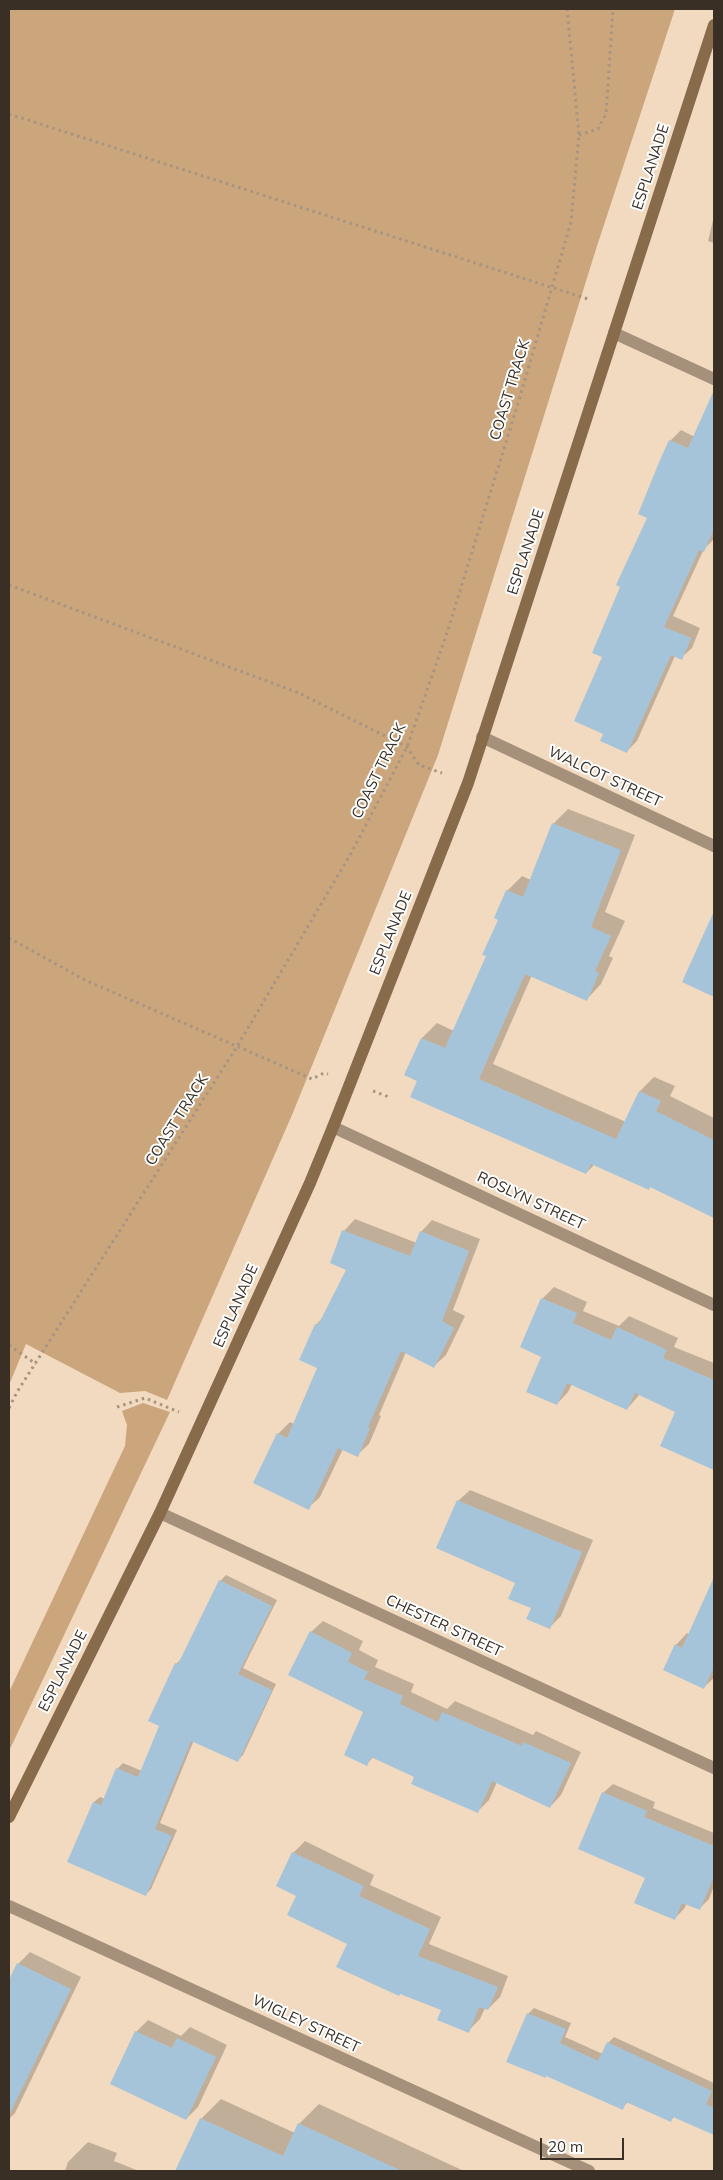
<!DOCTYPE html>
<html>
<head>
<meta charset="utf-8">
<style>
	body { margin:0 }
	#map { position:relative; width:723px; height:2180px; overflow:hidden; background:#f2dac0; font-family:Mulish,sans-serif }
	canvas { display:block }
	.frame { position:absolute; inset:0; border:10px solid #392f25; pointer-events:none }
	.scale { position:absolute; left:540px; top:2138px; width:84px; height:22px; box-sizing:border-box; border:2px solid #392f25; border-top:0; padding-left:6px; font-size:15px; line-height:18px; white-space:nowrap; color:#392f25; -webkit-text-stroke:4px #fff; paint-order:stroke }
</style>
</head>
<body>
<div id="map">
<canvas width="723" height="2180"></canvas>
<div class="frame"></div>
<div class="scale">20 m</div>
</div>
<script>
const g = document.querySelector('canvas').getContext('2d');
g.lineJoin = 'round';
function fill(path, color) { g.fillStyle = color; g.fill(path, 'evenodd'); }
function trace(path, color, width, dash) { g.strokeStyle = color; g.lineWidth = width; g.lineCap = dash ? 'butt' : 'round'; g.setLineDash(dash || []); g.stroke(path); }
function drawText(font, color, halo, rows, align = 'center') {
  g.font = font + ' Mulish,sans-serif'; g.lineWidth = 4; g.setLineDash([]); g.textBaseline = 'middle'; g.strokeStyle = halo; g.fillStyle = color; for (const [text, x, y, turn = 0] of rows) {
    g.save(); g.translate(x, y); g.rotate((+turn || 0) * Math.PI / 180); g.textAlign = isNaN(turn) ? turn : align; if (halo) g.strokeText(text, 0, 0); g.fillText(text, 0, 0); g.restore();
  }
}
const green = new Path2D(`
	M9 9H675L597 246 438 755 292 1115 167 1400 145 1391 120 1393 26 1344 9 1385Z
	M143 1403 170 1412 9 1751V1692L125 1446 127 1425 122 1411Z`);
const shadow = new Path2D(`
	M714 216V243L708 241Z
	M714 404V539L704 549 673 616 700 628 692 648 681 658 675 656 637 741 626 752 604 733V657L649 517 670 441 681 430 695 437 706 413Z
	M568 809 635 835 605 912 625 921 609 956 613 958 601 984 587 999 532 975 493 1064 626 1122 640 1091 654 1077 675 1086 670 1096 714 1118V1216L651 1186 649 1188 595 1164 586 1173 406 1075 422 1038 437 1023 454 1031 487 956 507 891 522 876 531 880 553 824Z
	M714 919V995L684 982 711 922Z
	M355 1219 417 1243 421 1232 432 1220 480 1239 453 1310 465 1316 446 1355 434 1366 406 1352 379 1415 381 1416 369 1444 357 1455 343 1449 320 1497 308 1508 278 1434 290 1422 294 1424 319 1367 316 1325 323 1317 347 1269 344 1231Z
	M554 1287 587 1302 583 1311 619 1326 629 1316 678 1338 674 1347 714 1363V1464L676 1411 640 1394 627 1409 572 1384 568 1392 557 1404 543 1356 542 1299Z
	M470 1490 593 1540 561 1616 549 1628 532 1608 458 1501Z
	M226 1575 277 1600 243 1668 276 1684 243 1755 238 1760 194 1740 160 1823 177 1830 151 1889 145 1895 68 1861 94 1802 100 1797 105 1799 117 1769 123 1763 142 1771 161 1725 176 1664 182 1658 220 1581Z
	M714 1588V1678L704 1687 676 1645 687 1633 689 1634 707 1595Z
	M323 1621 363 1641 359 1650 378 1660 375 1667 414 1684 411 1692 447 1709 455 1701 533 1735 536 1731 581 1752 561 1795 550 1807 497 1782 489 1800 478 1811 415 1776 373 1757 367 1764 365 1712 311 1632Z
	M613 1784 655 1802 653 1808 714 1833V1886L709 1899 700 1908 687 1903 684 1909 675 1918 646 1877 603 1793Z
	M305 1841 374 1875 370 1885 441 1917 429 1944 508 1976 500 1997 488 2009 485 2008 480 2019 468 2031 443 2009 349 1943 298 1896 293 1853Z
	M30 1952 81 1977 15 2113 9 2119V1983L18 1964Z
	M534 2008 571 2023 565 2037 603 2054 608 2043 614 2037 714 2083V2134L675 2116 670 2121 628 2102 622 2108 528 2014Z
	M148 2020 181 2036 190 2027 227 2045 198 2107 186 2119 136 2032Z
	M221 2099 295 2133 299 2124 319 2104 464 2171H260L244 2164 237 2171H197L180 2163 201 2119Z
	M88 2142 117 2153 114 2161 139 2171H65L68 2162Z`);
const building = new Path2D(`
	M714 390V529L704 552 699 550 664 627 691 638 682 660 671 655 627 753 600 741 603 734 574 721 602 657 592 653 620 587 616 585 647 518 638 514 660 460 669 440 688 448Z
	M552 823 621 850 591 927 611 936 595 971 599 973 587 1001 525 974 479 1079 616 1139 639 1091 661 1101 656 1111 714 1140V1218L650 1187 649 1190 591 1164 586 1174 410 1097 417 1081 404 1075 421 1038 445 1048 486 956 482 955 498 920 494 918 506 890 523 897Z
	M714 911V997L682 982Z
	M342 1230 410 1256 420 1231 469 1251 442 1321 454 1328 434 1368 401 1351 368 1427 370 1428 358 1457 338 1448 309 1510 253 1483 277 1433 287 1438 317 1368 299 1360 315 1324 318 1325 346 1270 330 1263Z
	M541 1298 577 1313 573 1323 611 1340 617 1327 667 1350 663 1358 714 1380V1470L660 1446 675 1412 635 1393 627 1410 567 1383 557 1405 526 1392 541 1357 520 1347Z
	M457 1500 582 1552 550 1629 526 1619 531 1608 508 1599 515 1583 436 1548Z
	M714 1577V1667L704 1689 663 1670 675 1644 682 1648Z
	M219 1580 272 1606 238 1674 272 1690 238 1762 191 1741 155 1829 172 1836 146 1896 67 1862 93 1802 101 1805 116 1768 138 1777 159 1726 148 1721 175 1663 178 1664Z
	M310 1631 352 1653 348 1662 368 1672 364 1679 403 1696 400 1704 438 1722 442 1712 522 1746 523 1742 571 1763 550 1808 492 1781 478 1813 411 1784 414 1777 371 1757 367 1766 344 1755 363 1712 288 1675Z
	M602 1792 647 1811 644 1817 714 1846V1876L700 1910 682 1903 675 1920 634 1903 645 1878 578 1849Z
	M292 1852 364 1886 359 1896 430 1929 418 1956 498 1987 488 2010 479 2007 469 2033 437 2020 441 2010 400 1994 399 1996 336 1967 347 1944 287 1915 296 1896 276 1886Z
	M17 1963 71 1989 9 2115V1980Z
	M527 2013 566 2029 560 2043 598 2061 607 2042 712 2091 706 2104 714 2108V2135L673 2117 671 2122 626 2102 623 2110 546 2076V2078L506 2062Z
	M135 2031 172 2048 177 2038 216 2057 186 2120 110 2084Z
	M200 2118 283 2156 298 2123 402 2171H175Z`);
const path = new Path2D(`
	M9 114 588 299
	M579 135 598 129 606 114 613 9
	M9 585 299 693 407 747 419 765 442 773
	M9 938 85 980 312 1079 324 1073 328 1074
	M373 1091 389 1097
	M9 1345 36 1364
	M117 1407 145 1398 179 1412
	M9 1408 17 1392 238 1045 350 855 407 747 446 636 519 400 571 222 579 135 567 9`);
const street = new Path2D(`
	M614 333 714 379
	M482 737 714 846
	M333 1127 714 1305
	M160 1513 714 1768
	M9 1906 589 2171`);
const secondary = new Path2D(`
	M9 1817 160 1513 310 1183 333 1127 468 783 714 25`);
const streetNames = [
	["ESPLANADE",651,167,-72],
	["COAST TRACK",510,390,-73],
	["ESPLANADE",526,552,-72],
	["COAST TRACK",379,771,-64],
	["WALCOT STREET",605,777,25],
	["ESPLANADE",391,933,-68],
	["COAST TRACK",177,1120,-58],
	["ROSLYN STREET",531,1201,25],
	["ESPLANADE",236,1306,-66],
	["CHESTER STREET",444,1626,25],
	["ESPLANADE",63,1671,-63],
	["WIGLEY STREET",306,2024,25]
];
fill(green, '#cba57b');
fill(shadow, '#0003');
fill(building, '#a6c4d9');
trace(path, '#a79481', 3, [2.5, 4]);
trace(street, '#a5917b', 12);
trace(secondary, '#886b4b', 12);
drawText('15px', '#392f25', '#fff', streetNames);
</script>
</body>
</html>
